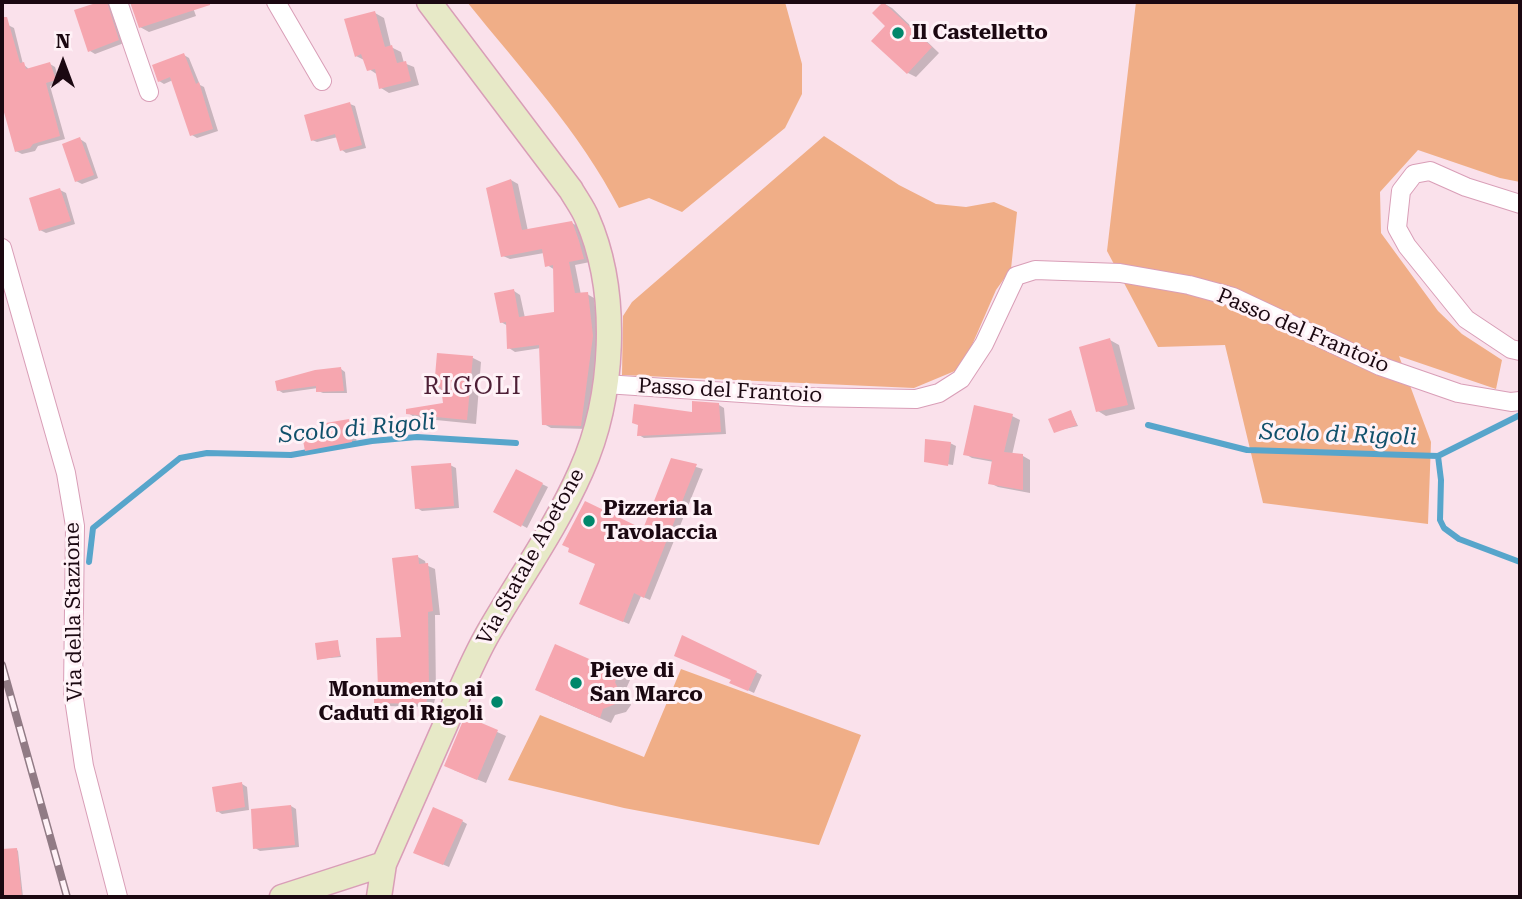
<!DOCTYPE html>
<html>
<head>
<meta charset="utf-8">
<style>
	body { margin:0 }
	#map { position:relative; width:1522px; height:899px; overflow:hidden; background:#fae1eb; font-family:"Roboto Serif",serif }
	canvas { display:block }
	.frame { position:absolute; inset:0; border:4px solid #1b0811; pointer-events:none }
	.north { position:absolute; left:28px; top:28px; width:70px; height:70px; -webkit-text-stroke:5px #fff2f7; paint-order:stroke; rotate:0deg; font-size:19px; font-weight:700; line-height:28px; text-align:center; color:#1b0811 }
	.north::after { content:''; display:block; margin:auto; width:24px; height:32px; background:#1b0811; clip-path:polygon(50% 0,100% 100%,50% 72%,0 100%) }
</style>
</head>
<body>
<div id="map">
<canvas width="1522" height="899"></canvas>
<div class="frame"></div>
<div class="north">N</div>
</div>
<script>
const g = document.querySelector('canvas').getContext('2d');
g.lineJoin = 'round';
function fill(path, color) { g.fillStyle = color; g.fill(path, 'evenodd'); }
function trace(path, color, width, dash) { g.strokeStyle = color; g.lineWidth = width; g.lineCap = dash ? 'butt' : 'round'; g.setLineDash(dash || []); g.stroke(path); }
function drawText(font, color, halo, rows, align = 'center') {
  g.font = font + ' "Roboto Serif",serif'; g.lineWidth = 6; g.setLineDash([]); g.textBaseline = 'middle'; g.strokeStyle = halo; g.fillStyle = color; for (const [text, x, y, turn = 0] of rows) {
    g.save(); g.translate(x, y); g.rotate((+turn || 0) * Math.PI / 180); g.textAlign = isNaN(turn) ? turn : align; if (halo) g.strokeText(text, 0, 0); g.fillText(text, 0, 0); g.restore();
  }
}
const green = new Path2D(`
	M467 2H785L802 64V94L785 128 682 212 649 198 619 208C580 132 520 68 467 2Z
	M1136 2H1520V182L1500 178 1418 150 1380 192 1381 233 1438 311 1462 334 1502 360 1496 389 1399 356 1431 442 1428 524 1263 503 1225 345 1158 347 1107 251Z
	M824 136 899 185 936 204 966 207 994 202 1017 212 1011 269 996 290 962 368 914 388 622 375 623 316 632 302Z
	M681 669 861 735 819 845 624 808 508 780 540 715 644 757Z`);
const shadow = new Path2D(`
	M105 2 112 4 124 43 95 54 90 51 76 12Z
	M130 2H191L196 16 149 32 140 27Z
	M883 3 892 8 939 53 916 77 908 73Z
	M375 13 384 18 391 47 401 52 404 63 414 67 419 85 389 93 381 88 378 75 369 69 364 60 356 56Z
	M8 25 14 28 23 64 30 70 50 64 55 67 60 83 50 86 65 139 38 146 35 151 22 154 16 151 2 102V27Z
	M184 55 189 58 200 85 204 87 218 131 197 138 192 135 173 80 164 84 159 81Z
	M350 104 355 106 366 148 346 153 342 150 338 137 317 142 312 140Z
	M80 139 86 143 98 178 82 184 76 181Z
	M511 180 518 184 528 231 572 223 579 227 590 262 575 265 581 295 587 294 594 298 599 341 588 429 551 428 544 424 541 348 515 352 509 348 508 326 501 322 514 291 520 295 525 318 556 314 555 270 547 265 544 253 510 259 503 256Z
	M60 190 66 193 75 224 46 233 40 230Z
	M1110 340 1119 345 1135 409 1106 416 1098 411Z
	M439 354 473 358 481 362 476 424 416 418 408 413 445 404 444 391 436 387Z
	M341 369 345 372 347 393H323L318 391V388L283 393 278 390Z
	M719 405 724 408 726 434 644 438 639 435Z
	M1071 412 1078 426 1056 431Z
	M1012 416 1020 420 1012 455 1023 456 1030 460V493L998 487 990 483 994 462 972 458 965 454Z
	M348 421 354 424 357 444 312 452 307 449 324 433Z
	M950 443 956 446 953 465 926 461Z
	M672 460 703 469 650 600 641 596 629 624 588 607 597 564 571 548 644 531Z
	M450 465 456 468 459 508 422 511 417 508Z
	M516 471 548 487 527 528 496 511Z
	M418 557 425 561 426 565 435 569 440 615H435L436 695 433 707 383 706 376 702 403 639Z
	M337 642 341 657 319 659Z
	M556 647 630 680 626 689 631 705 626 712 615 715 611 723 549 696Z
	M756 672 762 675 754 693 737 685 733 680Z
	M466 718 506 736 486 783 454 770Z
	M242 784 247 787 249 810 222 814 217 811Z
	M291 806 296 809 299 847 260 851 255 848Z
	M462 821 467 824 449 867 421 855Z
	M16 849 18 851 23 897H2V851Z`);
const stream = new Path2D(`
	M1148 425 1247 450 1438 456 1520 415
	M1438 456 1441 480 1440 520 1444 528 1459 539 1520 562
	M89 562 93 528 180 458 207 453 291 455 372 441 417 437 516 443`);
const building = new Path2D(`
	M99 2H107L119 40 88 52 74 10Z
	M130 2H210V5L139 28Z
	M883 2 932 47 907 74 871 41 885 26 872 13Z
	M375 11 385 47 392 45 397 63 406 61 411 81 379 89 375 69 367 71 361 54 355 57 344 19Z
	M2 17H7L20 63 24 62 26 69 50 62 56 80 46 83 60 136 33 144 30 148 15 152 2 105Z
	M184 53 196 84 199 82 213 129 190 136 170 77 158 82 152 65Z
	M350 102 362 145 340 151 335 134 311 141 304 115Z
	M80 137 94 175 75 182 62 144Z
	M511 179 522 230 572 221 579 241 584 259 569 262 575 293 588 292 593 336 581 426 542 425 539 345 507 349 506 322 500 323 494 293 514 289 519 317 554 312 553 265 545 267 542 249 501 257 486 188Z
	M60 188 71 221 39 231 29 198Z
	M1110 338 1128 405 1096 412 1079 347Z
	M437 353 473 356 467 420 406 414V409L443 403 441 387 434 388Z
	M341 367 344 391 316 392V386L277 391 275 381 315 370Z
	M692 401 719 403 721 432 637 436 638 425 632 423 634 404 692 412Z
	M974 405 1013 414 1004 452 1023 454V490L988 484 992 460 963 455Z
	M1071 410 1077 425 1054 433 1048 419Z
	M349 419 352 442 305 451 302 435 322 432 320 424Z
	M925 439 951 442 948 466 924 462Z
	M671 458 697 464 644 598 634 593 623 622 579 604 595 564 568 552 569 548 562 545 585 501 643 529Z
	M451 463 454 506 415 509 411 466Z
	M516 469 543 483 521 527 493 512Z
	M418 555 419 564 428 563 433 611 428 612 429 690 426 704 374 703V687L378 688 376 638 401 637 392 558Z
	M682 635 757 671 748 691 729 683 731 680 674 656Z
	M338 640 340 656 317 660 315 643Z
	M555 644 619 672 615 682 620 693 618 703 603 709 600 718 535 690Z
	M465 716 498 730 477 780 444 766Z
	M242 782 245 807 216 812 212 787Z
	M291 805 295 845 253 849 251 809Z
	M433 807 463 820 443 865 413 853Z
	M17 848 22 897H2V849Z`);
const street = new Path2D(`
	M118 2 149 92
	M276 2 322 81
	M1520 204 1466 187 1430 171 1414 174 1401 191 1397 228 1407 246 1466 319 1511 349 1520 351
	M2 248 66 473 75 526 73 692 84 766 118 897
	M605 384 803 397 916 399 939 393 961 379 984 344 1016 276 1035 270 1120 273 1189 285 1233 297 1380 366 1458 393 1511 402 1520 401`);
const secondary = new Path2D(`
	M282 897 384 864
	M379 897 384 864C404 819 424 774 444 728 457 698 470 666 486 637 517 582 555 530 581 471 614 398 620 293 587 218 583 208 576 199 571 190L429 2`);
const rail = new Path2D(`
	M2 665 67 897`);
const markers = [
	[898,33,7,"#00876b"],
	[589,521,7,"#00876b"],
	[576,683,7,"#00876b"],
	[497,702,7,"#00876b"]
];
const poiNames = [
	["Il Castelletto",912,33],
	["Pizzeria la",603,509],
	["Tavolaccia",603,533],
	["Pieve di",590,671],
	["San Marco",590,695],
	["Monumento ai",483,690,"right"],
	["Caduti di Rigoli",483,714,"right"]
];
const streetNames = [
	["Passo del Frantoio",1303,331,23],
	["Passo del Frantoio",730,391,3],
	["Via Statale Abetone",531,557,-61],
	["Via della Stazione",74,612,-91]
];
const waterNames = [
	["Scolo di Rigoli",357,429,-5],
	["Scolo di Rigoli",1338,435,2]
];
const quarterNames = [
	["RIGOLI",473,387]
];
fill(green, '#f0ae87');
fill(shadow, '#0003');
trace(stream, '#57a5cb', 6);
fill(building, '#f6a6af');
trace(street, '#d99eb7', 20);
trace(secondary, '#d99eb7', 27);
trace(street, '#fff', 18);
trace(secondary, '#e7e9c7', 24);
trace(rail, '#917b85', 8);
trace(rail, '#fff2f7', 5, [16]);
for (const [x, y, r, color] of markers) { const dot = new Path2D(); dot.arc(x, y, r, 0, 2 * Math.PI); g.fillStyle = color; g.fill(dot); trace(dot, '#fff2f7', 2.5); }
drawText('bold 21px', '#1b0811', '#fff2f7', poiNames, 'left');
drawText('21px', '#1b0811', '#fff2f7', streetNames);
drawText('italic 23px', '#11506b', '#fff2f7', waterNames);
g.letterSpacing = '2px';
drawText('24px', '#4e1f36', '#fff2f7', quarterNames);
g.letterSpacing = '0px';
</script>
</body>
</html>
